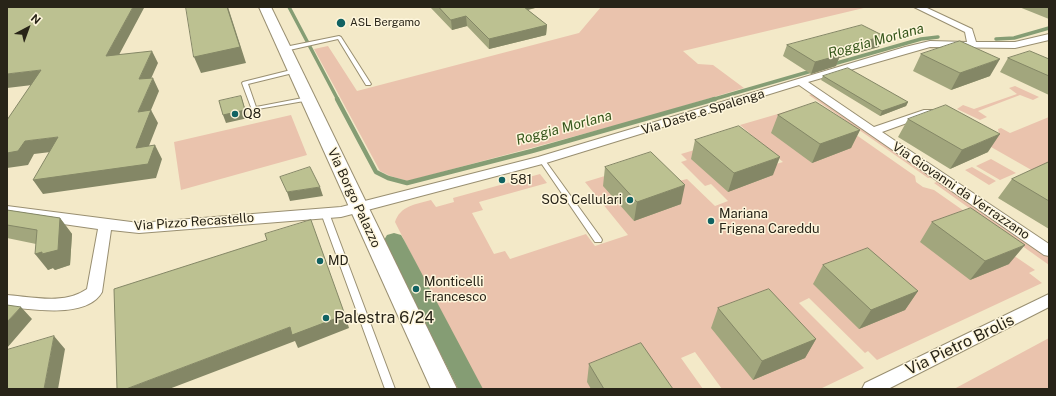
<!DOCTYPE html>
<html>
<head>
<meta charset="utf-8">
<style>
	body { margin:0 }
	#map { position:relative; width:1056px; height:396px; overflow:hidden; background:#f3e9c8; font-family:"Public Sans",sans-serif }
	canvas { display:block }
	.frame { position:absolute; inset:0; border:8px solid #282418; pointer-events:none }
	.north { position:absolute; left:8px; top:8px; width:40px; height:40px; -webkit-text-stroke:3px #fef6dc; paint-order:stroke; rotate:41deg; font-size:11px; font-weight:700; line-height:16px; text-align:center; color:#282418 }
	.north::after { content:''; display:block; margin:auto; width:14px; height:18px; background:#282418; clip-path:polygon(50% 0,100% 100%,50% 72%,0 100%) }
</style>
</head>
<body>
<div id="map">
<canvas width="1056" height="396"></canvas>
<div class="frame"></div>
<div class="north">N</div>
</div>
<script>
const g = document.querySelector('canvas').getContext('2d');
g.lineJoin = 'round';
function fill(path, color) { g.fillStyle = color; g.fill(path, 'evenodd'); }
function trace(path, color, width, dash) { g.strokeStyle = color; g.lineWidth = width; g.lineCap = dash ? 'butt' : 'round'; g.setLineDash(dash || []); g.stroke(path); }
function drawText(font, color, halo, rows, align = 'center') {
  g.font = font + ' "Public Sans",sans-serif'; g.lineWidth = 3; g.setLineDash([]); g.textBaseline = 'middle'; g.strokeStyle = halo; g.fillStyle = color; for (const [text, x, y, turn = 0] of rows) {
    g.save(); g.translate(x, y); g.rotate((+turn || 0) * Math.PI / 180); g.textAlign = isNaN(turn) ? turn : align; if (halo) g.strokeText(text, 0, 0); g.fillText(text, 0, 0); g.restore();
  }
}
const green = new Path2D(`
	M601 7H868L683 51 698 64 713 65 744 88 643 118 408 181 390 176 380 171 314 49 328 46 357 91 579 33Z
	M1015 86 1039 97 1033 100 1020 95 978 111 987 117 980 120 957 109 963 105 974 109 1017 94 1009 88Z
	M812 94 817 97 933 177 928 178 809 95Z
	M812 104 915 176 916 182 923 187 934 190 994 232 985 236 1035 270 1029 273 1042 283 877 360 868 351 865 353 809 298 799 303 864 368 820 389H722L695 352 681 358 703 389H479L395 222C400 206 416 204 431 200L436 207 454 202 453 198 540 174 547 183 479 202 483 210 472 213 494 254 505 251 510 259 586 234 595 246 628 235 585 182 651 162 671 183 687 179 715 206 728 201 711 184 705 186 681 162 687 160 681 154 742 136 776 164 783 162 740 125Z
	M291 115 307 155 181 190 174 142Z
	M1049 117V180L970 135 999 134 998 129 1001 128 1010 133Z
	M991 159 1016 173 1000 180 976 166Z
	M972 167 996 181 989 185 965 170Z
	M939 181 1049 257V265L934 183Z
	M1049 338V389H954Z`);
const streamFar1 = new Path2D(`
	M289 7 338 100
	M996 39 1014 38 1049 28
	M830 65 921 39 938 37
	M711 100 815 70`);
const stream = new Path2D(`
	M337 99 376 172 388 178 407 183 532 151 715 99`);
const canal = new Path2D(`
	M394 233 401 235 404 240 483 389H458L384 240 387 235Z`);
const lane = new Path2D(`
	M339 36 341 37 371 84 370 85H366L338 39 285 51 282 49 285 47Z
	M295 69 297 70V72L248 84 256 107 308 97 311 99 310 100 252 110 242 83 243 82Z
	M542 158 544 159 601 238 602 240 601 242H595L539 160Z
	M322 211H328L329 213 395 389H385L321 213Z`);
const street = new Path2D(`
	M914 7H925L972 29 976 42H1015L1049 34V40L1015 48 930 47 808 82 874 127 924 110H932L933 112 932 114 882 132 1049 244V256L1044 255 799 85 546 163 341 217 139 233 111 230 102 292C87 319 32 309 7 307V295C33 297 64 305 87 289L98 229 7 216V206L139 223 341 207 538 157 905 47 930 41 967 42 965 32Z
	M1049 294V307L888 389H862L865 383Z`);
const secondary = new Path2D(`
	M259 7H271L457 389H431Z`);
const wall = new Path2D(`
	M430 7H539L528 10 547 25 546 35 489 49 467 26 452 30Z
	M1019 7H1049V19Z
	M884 36 879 47 839 58 836 66 811 74 783 56 787 45Z
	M921 54 990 76 951 90 913 71Z
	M1008 58 1049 59V95L1000 72Z
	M823 76 908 102 906 106 880 116 821 80Z
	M778 115 860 130 851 148 812 163 771 133Z
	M908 119 988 152 950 169 898 137Z
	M695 140 773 175 728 192 691 159Z
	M1049 162V229L998 198 1012 179Z
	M605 167 681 204 634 221 603 186Z
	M7 210 60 218 72 234 70 265 55 270 53 268 48 270 36 244 7 238Z
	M932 222 1009 264 970 280 920 242Z
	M823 265 918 291 905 310 859 329 813 284Z
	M718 308 816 339 805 358 753 380 711 328Z
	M589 364 673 389H591L587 382Z`);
const shadedWall = new Path2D(`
	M133 7H150L144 8 112 68 106 56Z
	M227 7H228L246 63 201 73 194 57Z
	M518 7H539L518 12Z
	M466 16 467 26 452 30 451 20Z
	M547 25 546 35 489 49V39Z
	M884 36 879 47 839 58 836 66 811 74 815 62 832 50Z
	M152 51 158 63 145 92 139 79Z
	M1000 59 990 76 951 90 960 73Z
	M41 70 49 83 7 88V74Z
	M153 78 159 91 151 110 158 123 143 161 136 148 138 112Z
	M241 96 248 118 226 123 223 115Z
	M908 102 906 106 880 116 882 111Z
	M860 130 851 148 812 163 820 144Z
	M1000 134 988 152 950 169 962 150Z
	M58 137 67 150 34 154 28 165 7 168V153L25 141Z
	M155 145 162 159 156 178 43 194 33 180Z
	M780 157 773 175 728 192 734 173Z
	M685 185 681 204 634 221 637 202Z
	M320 187 323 196 290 201 287 192Z
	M60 218 72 234 70 265 55 270 53 268 48 270 35 254Z
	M1025 245 1009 264 970 280 985 261Z
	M918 291 905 310 859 329 871 310Z
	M21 307 32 319 7 348V322Z
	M345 315 349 328 298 348 295 341 169 389H126L290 327Z
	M54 336 65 349 58 389H44Z
	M816 339 805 358 753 380 762 361Z`);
const building = new Path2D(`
	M7 7H133L106 56 152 51 139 79 153 78 138 112 151 110 136 148 155 145 148 164 33 180 58 137 25 141 18 151 7 153V120L41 70 7 74Z
	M186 7H227L240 47 194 57Z
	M439 7H524L547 25 489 39 466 16 451 20Z
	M862 25 884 36 832 50 840 55 815 62 787 45Z
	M960 41 1000 59 960 73 921 54Z
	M1030 51 1049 59V76L1008 58Z
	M848 68 908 102 882 111 823 76Z
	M241 96 245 110 223 115 219 101Z
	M816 102 860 130 820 144 778 115Z
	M946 105 1000 134 962 150 908 119Z
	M739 126 780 157 734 173 695 140Z
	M651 152 685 185 637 202 605 167Z
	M1049 162V201L1012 179Z
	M310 167 320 187 287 192 280 177Z
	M971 208 1025 245 985 261 932 222Z
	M7 210 60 218 58 250 42 254V252L35 254 37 230 7 225Z
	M311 220 345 315 292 335 290 327 126 389H117L114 289 267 240 265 234Z
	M868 248 918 291 871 310 823 265Z
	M769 289 816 339 762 361 718 308Z
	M7 305 21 307 7 322Z
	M54 336 44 389H7V350Z
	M641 343 673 389H604L589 364Z`);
const markers = [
	[341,23,5,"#116262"],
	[235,114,4,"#116262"],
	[502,180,4,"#116262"],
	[630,200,4,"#116262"],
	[711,221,4,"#116262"],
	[320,261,4,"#116262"],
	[416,289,4,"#116262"],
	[326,318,4,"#116262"]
];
const farPoinames = [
	["ASL Bergamo",350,23]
];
const streetNames = [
	["Via Daste e Spalenga",703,112,-17],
	["Via Giovanni da Verrazzano",961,191,34],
	["Via Borgo Palazzo",354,198,65],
	["Via Pizzo Recastello",194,222,-4]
];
const poiNames = [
	["Q8",243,114],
	["581",510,180],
	["SOS Cellulari",622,200,"right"],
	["Mariana",719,214],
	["Frigena Careddu",719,229],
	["MD",328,261],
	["Monticelli",424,282],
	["Francesco",424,297]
];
const waterNames = [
	["Roggia Morlana",876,41,-15],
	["Roggia Morlana",564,128,-15]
];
const nearPoinames = [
	["Palestra 6/24",334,318]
];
const nearStreetnames = [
	["Via Pietro Brolis",960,345,-26]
];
fill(green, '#eac3ad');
trace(streamFar1, '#859d74', 3.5);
trace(stream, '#859d74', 4.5);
fill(canal, '#859d74');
trace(lane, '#998f71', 2);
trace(street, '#998f71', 2);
trace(secondary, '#998f71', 2);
fill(lane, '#fff');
fill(street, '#fff');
fill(secondary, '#fff');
fill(wall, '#a2a67d');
fill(shadedWall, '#848766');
fill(building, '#bcc191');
trace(building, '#848766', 1);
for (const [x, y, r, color] of markers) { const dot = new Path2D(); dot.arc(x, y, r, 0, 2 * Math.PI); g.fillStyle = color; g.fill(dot); trace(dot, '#fef6dc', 1.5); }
drawText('11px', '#282418', '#fef6dc', farPoinames, 'left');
drawText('13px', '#282418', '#fef6dc', streetNames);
drawText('13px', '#282418', '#fef6dc', poiNames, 'left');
drawText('italic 14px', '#35551a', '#fef6dc', waterNames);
drawText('16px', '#282418', '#fef6dc', nearPoinames, 'left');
drawText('16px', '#282418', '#fef6dc', nearStreetnames);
</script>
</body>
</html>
